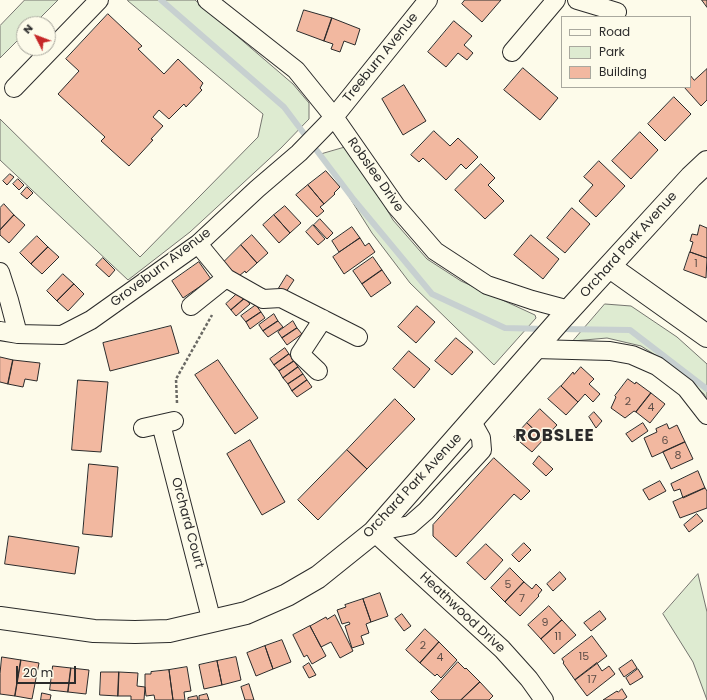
<!DOCTYPE html>
<html>
<head>
<meta charset="utf-8">
<style>
	body { margin:0 }
	#map { position:relative; width:707px; height:700px; overflow:hidden; background:#fdfbea; font-family:Poppins,sans-serif }
	canvas { display:block }
	.legend { position:absolute; left:561px; top:16px; width:130px; height:72px; box-sizing:border-box; background:#fdfbea; border:1px solid #a9a89e; margin:0; padding:5px 7px; list-style:none; font-size:12px; color:#2b2b2b }
	.legend li { display:flex; align-items:center; gap:8px; height:20px }
	.legend b { width:20px; border:1px solid #a9a89e }
	.north { position:absolute; left:16px; top:16px; width:40px; height:40px; box-sizing:border-box; background:#fdfbea; border:1px solid #a9a89e; border-radius:50%; rotate:312deg; font-size:11px; font-weight:700; line-height:16px; text-align:center; color:#2b2b2b }
	.north::after { content:''; display:block; margin:auto; width:14px; height:18px; background:#c62828; clip-path:polygon(50% 0,100% 100%,50% 72%,0 100%) }
	.scale { position:absolute; left:16px; top:666px; width:60px; height:18px; box-sizing:border-box; border:2px solid #2b2b2b; border-top:0; padding-left:5px; font-size:12px; line-height:14px; white-space:nowrap; color:#2b2b2b; -webkit-text-stroke:3px #fdfbea; paint-order:stroke }
</style>
</head>
<body>
<div id="map">
<canvas width="707" height="700"></canvas>
<ul class="legend">
<li><b style="height:5px;background:#fdfbea"></b>Road</li>
<li><b style="height:11px;background:#deebd1"></b>Park</li>
<li><b style="height:11px;background:#f2b8a0"></b>Building</li>
</ul>
<div class="north">N</div>
<div class="scale">20 m</div>
</div>
<script>
const g = document.querySelector('canvas').getContext('2d');
g.lineJoin = 'round';
function fill(path, color) { g.fillStyle = color; g.fill(path, 'evenodd'); }
function trace(path, color, width, dash) { g.strokeStyle = color; g.lineWidth = width; g.lineCap = dash ? 'butt' : 'round'; g.setLineDash(dash || []); g.stroke(path); }
function drawText(font, color, halo, rows, align = 'center') {
  g.font = font + ' Poppins,sans-serif'; g.lineWidth = 3; g.setLineDash([]); g.textBaseline = 'middle'; g.strokeStyle = halo; g.fillStyle = color; for (const [text, x, y, turn = 0] of rows) {
    g.save(); g.translate(x, y); g.rotate((+turn || 0) * Math.PI / 180); g.textAlign = isNaN(turn) ? turn : align; if (halo) g.strokeText(text, 0, 0); g.fillText(text, 0, 0); g.restore();
  }
}
const green = new Path2D(`
	M25 0H58L34 24H24V34L0 58V26Z
	M128 0H195L293 84 309 103V119L281 148 190 232 128 280 0 160V119L140 257 258 137 263 114 128 1Z
	M346 147 354 153 393 220 427 259 461 281 535 315 536 318 494 365 410 283 372 233 322 154Z
	M605 304 631 306 677 337 707 364V400L704 394 671 365 641 346 607 338 573 341Z
	M698 574 707 612V700L693 662 663 614Z`);
const stream = new Path2D(`
	M161 0 284 107 354 200 432 294 505 328 546 329
	M559 329 630 330 707 389`);
const building = new Path2D(`
	M465 0H501L482 22 462 4Z
	M702 0H707V7Z
	M304 10 332 18 324 41 297 31Z
	M108 14 142 46 138 49 164 74 178 59 203 83 200 88 202 90 186 107 184 104 169 119 159 110 153 117 163 126 151 139 153 140 129 166 101 141 105 137 58 94 79 71 66 59Z
	M332 18 360 29 355 45 344 41 340 52 331 49 333 44 324 41Z
	M454 21 472 36 464 45 473 53 467 60 458 53 446 67 428 52Z
	M523 68 558 98 540 120 504 90Z
	M707 69V100L701 106 684 87H690V75L694 80Z
	M404 85 426 121 403 135 382 99Z
	M674 97 691 114 665 141 648 124Z
	M434 131 450 146 458 138 478 157 466 169 461 164 446 180 423 158 419 162 411 155Z
	M640 132 658 150 631 179 612 161Z
	M599 161 625 186 596 217 579 201 593 185 584 177Z
	M481 164 495 178 488 185 504 201 485 219 455 190Z
	M326 171 340 187 334 193 335 194 324 204 308 185Z
	M10 174 14 177 7 185 3 181Z
	M18 179 24 185 19 190 13 184Z
	M308 185 324 204 320 207 324 211 317 217 296 195Z
	M27 187 33 193 27 199 21 194Z
	M4 204 14 215 0 230V208Z
	M285 206 301 223 290 233 274 215Z
	M572 208 590 224 565 253 547 238Z
	M14 215 25 225 9 243 0 235V230Z
	M274 215 290 233 279 243 263 225Z
	M320 219 333 233 327 239 314 225Z
	M313 225 325 239 318 245 306 232Z
	M700 225 707 228V258L690 252 693 242 690 241 692 234 697 235Z
	M352 227 360 238 339 252 332 241Z
	M252 235 268 253 257 263 241 245Z
	M531 235 559 259 543 279 514 255Z
	M37 236 48 247 31 264 20 253Z
	M360 238 365 246 369 243 375 252 344 274 333 257Z
	M241 245 257 263 246 273 245 271 239 276 235 272 234 273 224 262Z
	M48 247 59 257 42 274 31 264Z
	M690 252 707 258 706 278 684 270Z
	M373 257 382 270 362 284 353 271Z
	M103 258 115 270 109 277 96 265Z
	M199 262 211 279 183 298 172 281Z
	M382 270 391 283 371 297 362 284Z
	M63 274 74 284 57 301 47 291Z
	M287 275 294 280 286 292 279 288Z
	M74 284 84 294 68 311 57 301Z
	M239 292 245 298 231 310 226 304Z
	M245 298 250 304 236 316 231 310Z
	M256 305 261 312 246 322 241 316Z
	M417 306 435 322 416 343 398 327Z
	M261 312 265 318 250 329 246 322Z
	M274 314 278 321 263 331 259 325Z
	M278 321 283 327 268 337 263 331Z
	M293 321 297 328 282 338 278 332Z
	M171 326 179 353 110 371 103 343Z
	M297 328 302 334 287 345 282 338Z
	M456 338 473 352 452 375 435 361Z
	M285 348 289 354 274 365 270 359Z
	M409 351 430 369 414 388 393 369Z
	M289 354 294 361 279 371 274 365Z
	M0 357 13 360 8 384 0 382Z
	M13 360 40 363 37 381 25 379 23 387 8 384Z
	M218 360 258 418 235 434 195 375Z
	M294 361 298 367 283 378 279 371Z
	M298 367 303 374 288 384 283 378Z
	M581 367 594 379 589 384 600 394 593 402 585 394 578 402 561 386 573 372 574 374Z
	M303 374 307 380 292 391 288 384Z
	M628 379 635 384 636 382 651 393 636 412 634 411 625 418 611 408 616 397 615 396Z
	M78 380 108 382 101 452 72 450Z
	M307 380 312 387 297 397 292 391Z
	M561 386 578 402 566 415 548 399Z
	M651 393 665 404 650 423 636 412Z
	M395 399 415 419 367 469 347 450Z
	M540 409 557 425 544 439 527 423Z
	M594 412 602 421 596 428 589 417Z
	M527 423 544 439 532 452 514 437Z
	M643 423 648 431 632 442 626 434Z
	M667 424 669 429 677 425 685 442 652 457 644 438 657 432 656 429Z
	M250 440 285 502 262 515 227 454Z
	M685 442 693 459 671 469 663 452Z
	M347 450 367 469 318 520 298 500Z
	M539 456 553 469 546 476 533 464Z
	M494 458 530 491 521 500 514 494 456 557 433 536V525Z
	M89 464 118 467 112 537 83 534Z
	M698 471 705 488 683 498 680 489 674 491 671 484Z
	M660 481 666 491 649 500 643 490Z
	M705 488 707 491V508L680 518 673 502Z
	M697 514 703 521 689 532 684 525Z
	M9 536 79 547 75 574 5 564Z
	M524 543 531 550 519 562 512 555Z
	M486 544 503 560 485 580 467 563Z
	M510 568 524 582 505 602 491 588Z
	M560 572 566 579 553 591 547 584Z
	M524 582 532 589 536 584 542 590 538 595 539 596 520 616 505 602Z
	M380 593 388 616 371 622 363 599Z
	M363 599 371 622 366 624 369 633 361 636 364 644 352 648 345 626 350 624 349 622 342 624 337 610 346 607 345 605Z
	M549 606 562 620 541 639 528 625Z
	M600 611 606 619 591 631 584 623Z
	M402 614 411 626 404 631 395 619Z
	M335 615 353 651 340 658 331 642 321 647 310 626 326 617 327 619Z
	M562 620 576 635 554 654 541 639Z
	M310 626 326 656 312 664 307 655 304 657 293 635Z
	M425 629 439 642 420 663 406 650Z
	M592 636 607 656 575 680 563 663 564 662 562 659Z
	M282 640 291 662 273 669 265 646Z
	M439 642 457 660 441 678 437 674 435 676 420 663Z
	M265 646 273 669 256 676 247 653Z
	M2 657 21 660 15 696 0 694V674Z
	M236 657 241 680 222 685 217 661Z
	M21 660 39 663 32 699 15 696Z
	M632 660 637 668 624 677 619 669Z
	M217 661 222 685 204 689 199 665Z
	M458 662 465 669 466 668 480 682 461 700H439L431 692Z
	M309 663 316 675 309 678 303 667Z
	M597 663 602 671 609 666 615 674 587 696 575 680Z
	M53 666 71 668 68 692 50 690Z
	M187 667 191 691 184 692 185 700H173L169 670Z
	M71 668 89 670 86 694 68 692Z
	M638 669 643 677 630 685 626 678Z
	M169 670 173 700H155L154 695 146 696 145 686V674H151V672Z
	M101 672H119L118 696 100 695Z
	M119 672 138 673 137 686 145 687 144 700H131V696H118Z
	M480 682 493 696 489 700H461Z
	M249 684 254 700H245L241 687Z
	M622 689 627 697 623 700H603L617 691 618 692Z
	M42 693 51 695 50 700H41Z
	M207 694 209 700H199V696Z
	M197 696 198 700H188V698Z`);
const path = new Path2D(`
	M177 403 176 379 212 315`);
const minor = new Path2D(`
	M207 0 296 70 334 117 396 206 435 251 487 285 532 300 569 310
	M577 0 617 12
	M512 52 556 0
	M14 88 99 0
	M198 244 226 278 263 299 281 298 358 337
	M0 272 9 300 18 334
	M191 306 226 278
	M0 331 18 334 62 335 91 320 198 244 257 189 299 153 334 117 428 0
	M535 349 610 351 632 355 657 366 686 388 707 415
	M318 371 300 354 323 319
	M161 424 212 622
	M143 428 174 421
	M374 532 502 649 529 679 544 700
	M374 532 410 525 426 511 482 450 481 438 472 422`);
const tertiary = new Path2D(`
	M610 267 707 336
	M0 618 94 631 135 632 169 631 246 613 287 595 318 577 374 532 560 320 691 177 707 162`);
const numberNames = [
	["1",696,264],
	["2",628,402],
	["4",651,408],
	["6",665,441],
	["8",678,456],
	["5",508,585],
	["7",522,599],
	["9",545,623],
	["11",558,637],
	["2",423,646],
	["15",584,657],
	["4",440,658],
	["17",592,680]
];
const streetNames = [
	["Treeburn Avenue",381,58,-51],
	["Robslee Drive",375,175,55],
	["Orchard Park Avenue",629,245,-48],
	["Groveburn Avenue",161,268,-37],
	["Orchard Park Avenue",413,486,-47],
	["Orchard Court",187,523,75],
	["Heathwood Drive",462,613,43]
];
const districtNames = [
	["ROBSLEE",555,437]
];
fill(green, '#deebd1');
trace(green, '#74746e', 1);
trace(stream, '#c7d0d0', 6);
fill(building, '#f2b8a0');
trace(building, '#2b2b2b', 1);
trace(minor, '#2b2b2b', 20);
trace(tertiary, '#2b2b2b', 24);
trace(path, '#6a6964', 2.5, [3, 2]);
trace(minor, '#fdfbea', 18);
trace(tertiary, '#fdfbea', 22);
drawText('11px', '#5d4e48', null, numberNames);
drawText('13px', '#2b2b2b', '#fdfbea', streetNames);
g.letterSpacing = '1px';
drawText('bold 17px', '#2b2b2b', '#fdfbea', districtNames);
g.letterSpacing = '0px';
</script>
</body>
</html>
